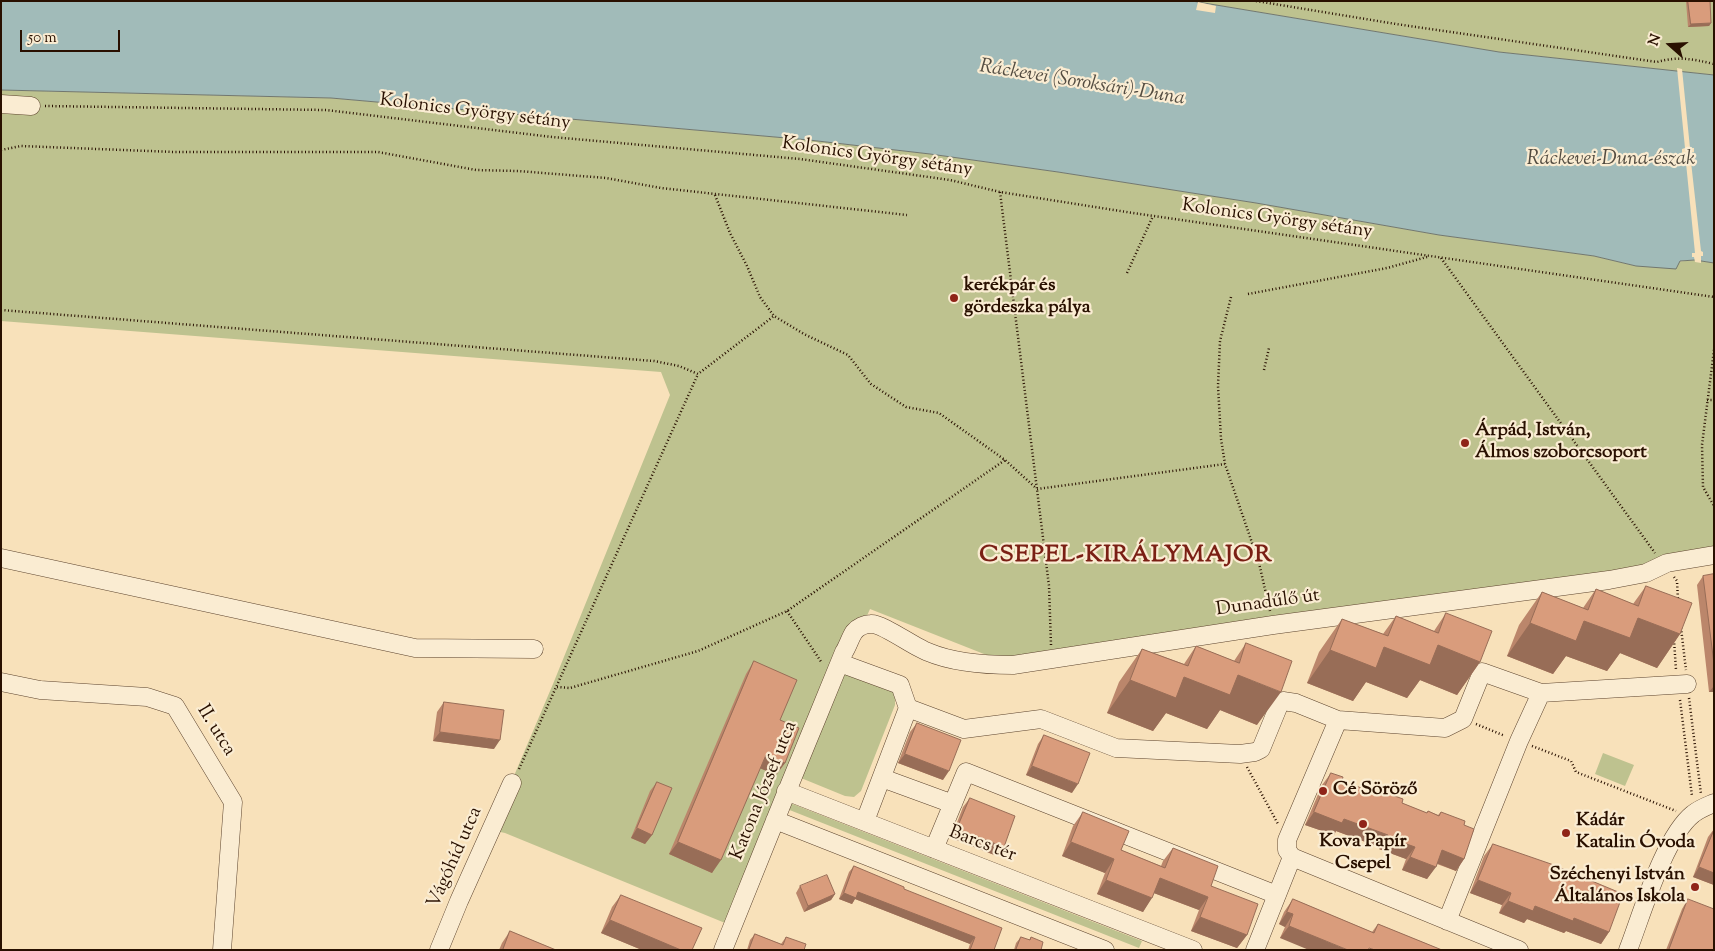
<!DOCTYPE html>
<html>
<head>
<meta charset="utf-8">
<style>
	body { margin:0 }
	#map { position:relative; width:1715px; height:951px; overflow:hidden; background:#f8e1ba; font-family:"Sorts Mill Goudy",serif }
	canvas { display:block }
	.frame { position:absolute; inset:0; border:2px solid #291000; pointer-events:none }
	.north { position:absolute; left:1645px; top:20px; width:50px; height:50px; -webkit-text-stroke:4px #faecd2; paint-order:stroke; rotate:289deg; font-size:14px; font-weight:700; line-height:20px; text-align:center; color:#291000 }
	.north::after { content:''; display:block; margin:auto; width:18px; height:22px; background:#291000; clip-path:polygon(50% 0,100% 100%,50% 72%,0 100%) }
	.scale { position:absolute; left:20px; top:30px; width:100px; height:22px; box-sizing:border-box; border:2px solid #291000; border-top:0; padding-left:6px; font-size:15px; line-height:18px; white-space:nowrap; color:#291000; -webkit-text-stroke:4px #faecd2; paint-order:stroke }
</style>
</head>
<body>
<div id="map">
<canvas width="1715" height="951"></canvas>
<div class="frame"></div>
<div class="north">N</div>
<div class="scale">50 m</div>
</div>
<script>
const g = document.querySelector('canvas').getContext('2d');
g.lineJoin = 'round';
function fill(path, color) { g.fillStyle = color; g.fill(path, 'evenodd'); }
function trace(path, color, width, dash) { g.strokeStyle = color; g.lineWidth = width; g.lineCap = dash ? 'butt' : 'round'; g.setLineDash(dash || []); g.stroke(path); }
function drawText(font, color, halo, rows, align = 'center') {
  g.font = font + ' "Sorts Mill Goudy",serif'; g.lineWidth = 4.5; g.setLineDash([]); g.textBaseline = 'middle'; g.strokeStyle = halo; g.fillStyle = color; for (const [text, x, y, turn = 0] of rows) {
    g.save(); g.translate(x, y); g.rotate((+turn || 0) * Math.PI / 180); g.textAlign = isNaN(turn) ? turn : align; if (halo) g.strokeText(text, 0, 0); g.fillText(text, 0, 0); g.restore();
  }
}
const green = new Path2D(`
	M1192 1H1714V75L1499 52Z
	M1 90 331 98 809 140 930 154 1058 172 1256 203 1439 235 1594 256 1636 266 1695 260 1714 263V562L1022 669 870 609 843 669 888 687 895 694V705L861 791 854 797 845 796 801 778 730 925 505 833 491 830 553 684 670 395 661 372 1 321Z
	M1603 753 1634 765 1625 786 1595 774Z
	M790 803 1142 941 1139 948 787 809Z`);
const water = new Path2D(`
	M1 1H1192L1499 52 1714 75V263L1695 260 1680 261 1676 269 1636 266 1594 256 1439 235 1256 203 1058 172 930 154 809 140 331 98 1 90Z`);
const pier = new Path2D(`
	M1198 2 1216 6 1215 13 1196 10Z
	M1677 68 1682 69 1690 148H1694V152L1690 153 1701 251 1703 252V256H1701V263L1695 262 1694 257H1692V253H1695L1685 153H1682V149L1685 148Z`);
const path = new Path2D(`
	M1256 1 1396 24 1657 62C1679 56 1692 59 1714 64
	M45 106 326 110 552 137 800 159 950 180 1000 192 1133 213 1714 297
	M1 150 21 146 175 152H378L476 170 518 171 606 178 661 188 907 215
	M1000 192 1049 586 1051 645
	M715 195 730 233 747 266 760 297 774 316 804 334 848 355 871 384 906 407 939 413 1005 460 1036 488
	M1441 258 1655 553
	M1127 273 1153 216
	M1248 294 1387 268 1427 257
	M1231 297 1220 341 1218 386 1221 439 1225 464 1259 563 1270 611
	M1 310 654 361 679 366 698 374 774 316
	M1714 350 1702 445 1703 487 1714 506
	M1264 370 1269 348
	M1707 400H1714
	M1037 489 1225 464
	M1674 577 1677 581 1678 600
	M787 611 822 663
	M1681 628 1686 670
	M1674 640 1676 670
	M557 687 570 688 698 651 787 611 1005 460
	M1689 698 1701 794
	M1680 700 1692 796
	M1476 724 1505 736
	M1532 746 1571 761 1576 772 1676 811
	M1247 767 1278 824
	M519 769 698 374`);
const minor = new Path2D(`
	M1 104 31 106
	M1 558 415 648 534 649
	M840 663 900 685 908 708 865 821
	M1 682 40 690 147 697 175 706 233 802 222 950
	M908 708 964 729 1041 719 1116 748 1240 754 1255 752 1261 749 1279 705 1283 701 1296 703 1338 720 1445 728 1463 719 1482 672 1541 693 1687 684
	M1338 720 1287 840V850L1292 857 1519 950
	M882 778 953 804
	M786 791 1193 950
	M775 820 1105 950
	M934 849 966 772 1277 895
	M1447 921 1519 741 1541 693
	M439 950 459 901 512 783
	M723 950C754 873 785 795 817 718 826 696 835 674 844 652 848 646 850 638 854 632 858 627 865 624 871 624 882 623 914 647 928 652 954 663 985 665 1013 665L1273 625 1609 580 1646 573 1667 563 1714 555
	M1255 950 1292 857
	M1628 950C1642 914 1664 837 1693 814 1699 809 1707 806 1714 803`);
const wall = new Path2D(`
	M1686 1H1710L1711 23 1709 26 1688 27Z
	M1714 574V692H1709L1697 585 1703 576Z
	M1646 586 1680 634 1657 668 1620 653 1607 671 1566 656 1553 674 1507 656 1519 625 1542 592 1583 608 1596 589 1633 604Z
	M1446 613 1480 662 1457 695 1420 680 1407 698 1366 682 1353 701 1307 683 1319 652 1342 619 1383 634 1396 616 1434 631Z
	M1246 643 1257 725 1220 710 1207 729 1166 713 1153 731 1107 713 1119 682 1142 649 1184 664 1196 646 1234 661Z
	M754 661 780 720 785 763 776 775 760 768 712 873 669 854 746 674Z
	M444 702 494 749 433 741 437 712Z
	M917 723 943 780 898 763 910 732Z
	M1044 735 1072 793 1026 775 1038 744Z
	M1331 773 1342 781 1363 789 1379 793 1381 791 1402 803 1427 813 1428 811 1438 815 1441 812 1464 825V859L1456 871 1437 864 1427 879 1402 870 1406 859 1379 849V847L1336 831 1334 835 1305 825 1322 785Z
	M657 782 652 835 645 844 631 838 650 791Z
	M970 798 997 856 951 838 963 807Z
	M1083 812 1121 850 1161 866 1163 861 1173 848 1211 886 1247 935 1237 948 1191 931 1199 910 1154 893 1143 912 1097 894 1105 873 1062 856 1073 826Z
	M1714 829V885L1693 877 1708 837Z
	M1493 844 1609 932 1601 944 1566 931 1564 933 1527 919 1524 923 1499 913 1502 905 1470 893 1484 856Z
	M854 866 904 889 994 950H968L970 944 855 899 852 904 839 899 849 872Z
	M800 886 835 894 831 900 804 912 796 893Z
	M621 895 692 950H642L601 933 612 907Z
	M1293 899 1372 932 1378 924 1442 950 1280 938 1285 927 1279 924 1284 912Z
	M1688 899 1714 950H1666L1682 909Z
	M510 931 556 950H499L502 943Z
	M755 934 781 944 786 937 804 950H747L750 940Z
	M1021 937 1029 940 1031 937 1041 950H1014L1016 943Z`);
const shadedWall = new Path2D(`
	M1711 23 1709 26 1688 27 1691 24Z
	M1638 618 1680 634 1657 668 1620 653 1607 671 1566 656 1553 674 1507 656 1530 623Z
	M1438 645 1480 662 1457 695 1420 680 1407 698 1366 682 1353 701 1307 683 1330 650Z
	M1238 675 1281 692 1257 725 1220 710 1207 729 1166 713 1153 731 1107 713 1130 680Z
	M1714 686V692H1709Z
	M440 732 500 740 494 749 433 741Z
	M905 754 949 771 943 780 898 763Z
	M766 755 785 763 776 775 757 767Z
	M1032 766 1078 784 1072 793 1026 775Z
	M1314 812 1344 819 1388 835 1379 847 1336 831 1334 835 1305 825Z
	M637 828 652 835 645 844 631 838Z
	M957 829 1004 847 997 856 951 838Z
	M1387 837 1415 847 1406 859 1379 849Z
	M678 842 721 860 712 873 669 854Z
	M1071 842 1114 859 1105 873 1062 856Z
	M1442 850 1464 859 1456 871 1434 862Z
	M1410 857 1436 867 1427 879 1402 870Z
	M1699 867 1714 873V885L1693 877Z
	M1160 878 1208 897 1199 910 1151 892Z
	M1106 880 1152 898 1143 912 1097 894Z
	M1478 880 1511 893 1502 905 1470 893Z
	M858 892 975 937 970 944 855 899 852 904 839 899 844 893Z
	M835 894 831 900 804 912 808 906Z
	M1508 901 1535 906 1574 918 1609 932 1601 944 1566 931 1564 933 1527 919 1524 923 1499 913Z
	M1287 912 1293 914 1285 927 1279 924Z
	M1200 917 1247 935 1237 948 1191 931Z
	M610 920 681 950H642L601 933Z
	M1289 926 1348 950H1309L1280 938Z`);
const building = new Path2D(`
	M1688 1H1710L1711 23 1691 24Z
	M1714 574V664L1703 576Z
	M1646 586 1692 603 1680 634 1638 618 1630 638 1584 621 1576 641 1530 623 1542 592 1588 610 1596 589 1638 606Z
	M1446 613 1492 631 1480 662 1438 645 1430 665 1384 647 1376 668 1330 650 1342 619 1388 636 1396 616 1438 633Z
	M1246 643 1292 661 1281 692 1238 675 1230 695 1184 677 1176 698 1130 680 1142 649 1188 666 1196 646 1239 663Z
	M754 661 797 680 780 720 799 728 785 763 766 755 721 860 678 842Z
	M444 702 504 710 500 740 440 732Z
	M917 723 961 740 949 771 905 754Z
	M1044 735 1090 753 1078 784 1032 766Z
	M1331 773 1343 777 1342 781 1364 789V788L1380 794 1381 791 1403 799 1402 803 1427 813 1428 811 1439 816 1441 812 1465 821 1464 825 1474 829 1464 859 1442 850 1436 867 1410 857 1415 847 1387 837 1388 835 1344 819 1342 823 1314 812Z
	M657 782 672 788 652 835 637 828Z
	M970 798 1015 816 1004 847 957 829Z
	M1083 812 1129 831 1121 850 1165 868 1173 848 1218 866 1211 886 1258 904 1247 935 1200 917 1208 897 1160 878 1152 898 1106 880 1114 859 1071 842Z
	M1714 830V873L1699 867Z
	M1493 844 1551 864 1623 894 1609 932 1574 918 1573 921 1535 906 1533 911 1508 901 1511 893 1478 880Z
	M854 866 904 887V889L1002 928 994 950H970L975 937 858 892 856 898 844 893Z
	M827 875 835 894 808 906 800 886Z
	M621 895 702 928 692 950H681L610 920Z
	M1293 899 1374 933 1378 924 1442 950H1375L1369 948 1368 950H1348L1289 926 1293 914 1287 912Z
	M1688 899 1714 909V950H1669Z
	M510 931 556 950H503Z
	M755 934 783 945 786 937 806 944 804 950H749Z
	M1021 937 1030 940 1031 937 1043 942 1041 950H1016Z`);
const markers = [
	[954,298,5,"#8f2418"],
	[1465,443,5,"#8f2418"],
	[1323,791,5,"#8f2418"],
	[1363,824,5,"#8f2418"],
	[1566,833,5,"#8f2418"],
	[1695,887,5,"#8f2418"]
];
const streetNames = [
	["Kolonics György sétány",475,113,7],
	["Kolonics György sétány",877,158,8],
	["Kolonics György sétány",1277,220,8],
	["Dunadűlő út",1268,604,-8],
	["II. utca",215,731,58],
	["Katona József utca",765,791,-68],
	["Barcs tér",982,845,21],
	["Vágóhíd utca",456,858,-66]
];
const poiNames = [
	["kerékpár és",964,287],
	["gördeszka pálya",964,309],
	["Árpád, István,",1475,432],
	["Álmos szoborcsoport",1475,454],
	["Cé Söröző",1333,791],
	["Kádár",1576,822],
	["Katalin Óvoda",1576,844],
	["Kova Papír",1363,843,"center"],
	["Csepel",1363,865,"center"],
	["Széchenyi István",1685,876,"right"],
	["Általános Iskola",1685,898,"right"]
];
const waterNames = [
	["Ráckevei (Soroksári)-Duna",1082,84,9],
	["Ráckevei-Duna-észak",1611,161]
];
const districtNames = [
	["CSEPEL-KIRÁLYMAJOR",1126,557]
];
fill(green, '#bec28f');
fill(water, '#a1bbb9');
trace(water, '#71776f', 1);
fill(pier, '#f8e1ba');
trace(minor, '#5d442e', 19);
trace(path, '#291000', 2.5, [1, 2.5]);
trace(minor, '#faecd2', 18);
fill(wall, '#bb866b');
fill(shadedWall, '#986d57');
fill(building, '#d99c7c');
trace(building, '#986d57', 1);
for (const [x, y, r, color] of markers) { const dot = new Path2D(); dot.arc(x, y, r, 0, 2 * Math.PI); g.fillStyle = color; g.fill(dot); trace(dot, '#faecd2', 2); }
drawText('19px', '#291000', '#faecd2', streetNames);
drawText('bold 19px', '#291000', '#faecd2', poiNames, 'left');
drawText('italic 20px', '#534c41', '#faecd2', waterNames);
g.letterSpacing = '1px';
drawText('bold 24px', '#7a1f14', '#faecd2', districtNames);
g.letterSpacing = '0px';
</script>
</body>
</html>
